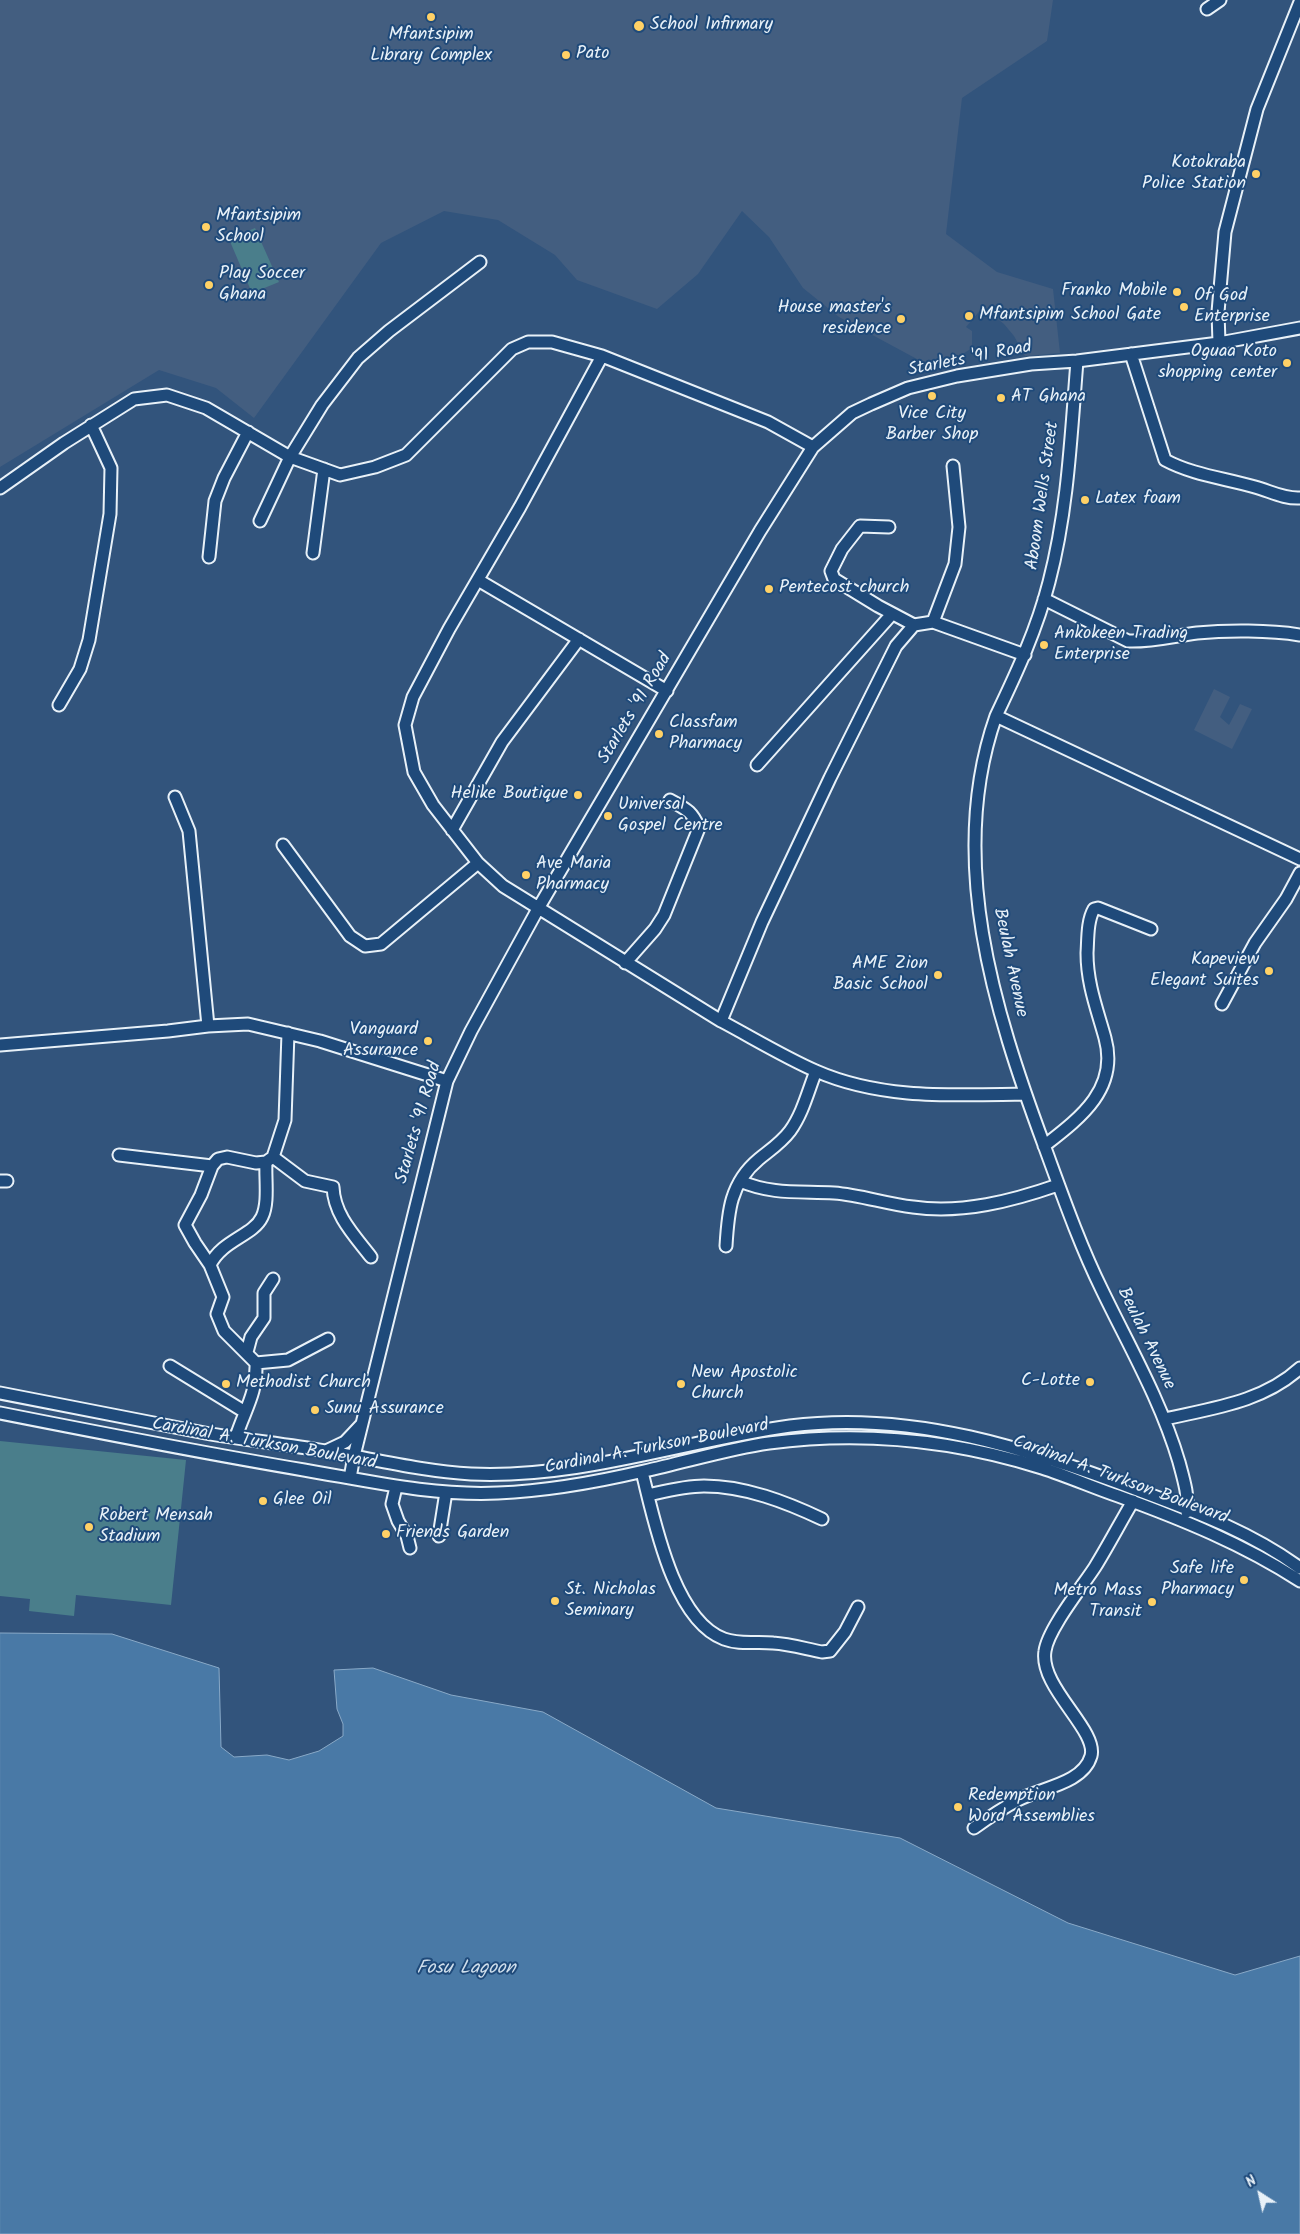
<!DOCTYPE html>
<html>
<head>
<meta charset="utf-8">
<style>
	body { margin:0 }
	#map { position:relative; width:1300px; height:2234px; overflow:hidden; background:#32547c; font-family:Kalam,sans-serif }
	canvas { display:block }
	.north { position:absolute; left:1235px; top:2169px; width:50px; height:50px; -webkit-text-stroke:4px #1f4a7a; paint-order:stroke; rotate:325deg; font-size:14px; font-weight:700; line-height:20px; text-align:center; color:#e8f1f8 }
	.north::after { content:''; display:block; margin:auto; width:18px; height:22px; background:#e8f1f8; clip-path:polygon(50% 0,100% 100%,50% 72%,0 100%) }
</style>
</head>
<body>
<div id="map">
<canvas width="1300" height="2234"></canvas>
<div class="north">N</div>
</div>
<script>
const g = document.querySelector('canvas').getContext('2d');
g.lineJoin = 'round';
function fill(path, color) { g.fillStyle = color; g.fill(path, 'evenodd'); }
function trace(path, color, width, dash) { g.strokeStyle = color; g.lineWidth = width; g.lineCap = dash ? 'butt' : 'round'; g.setLineDash(dash || []); g.stroke(path); }
function drawText(font, color, halo, rows, align = 'center') {
  g.font = font + ' Kalam,sans-serif'; g.lineWidth = 4; g.setLineDash([]); g.textBaseline = 'middle'; g.strokeStyle = halo; g.fillStyle = color; for (const [text, x, y, turn = 0] of rows) {
    g.save(); g.translate(x, y); g.rotate((+turn || 0) * Math.PI / 180); g.textAlign = isNaN(turn) ? turn : align; if (halo) g.strokeText(text, 0, 0); g.fillText(text, 0, 0); g.restore();
  }
}
const built = new Path2D(`
	M0 0H1053L1047 41 962 98 946 234 997 272 1053 289 1060 353 1025 356 1014 336 1004 324 983 307 966 327 972 331V348L952 361 928 365 839 317 803 288 769 237 742 211 698 274 657 309 577 280 555 255 498 220 444 211 381 243 254 418 216 388 159 370 0 467Z
	M1214 689 1230 697 1220 717 1229 725 1240 704 1252 709 1232 749 1194 730Z`);
const green = new Path2D(`
	M255 228 279 282 252 293 229 239Z
	M0 1441 186 1460 171 1605 76 1595 74 1616 29 1611 30 1599 0 1596Z`);
const water = new Path2D(`
	M0 1633 112 1634 219 1668 221 1747 234 1757 267 1755 289 1760 319 1751 343 1736V1724L337 1709 334 1670 373 1668 451 1695 543 1712 716 1808 900 1838 1068 1923 1235 1975 1300 1956V2234H0Z`);
const minor = new Path2D(`
	M1207 9 1220 0
	M1219 343 1218 312 1225 232 1257 109 1300 2
	M1131 354 1165 460C1193 475 1224 478 1255 487 1270 491 1284 499 1300 498
	M602 356 520 507 449 629 413 697 405 725 414 772 433 805 478 863 503 886 721 1021
	M0 488 64 443 134 399 167 395 206 408 290 457 340 475 375 467 406 455 512 349 528 342H552L602 356 768 422 813 447
	M260 521 290 457 322 405 358 358 389 331 480 262
	M889 527 860 526 842 549 831 571 834 579 878 606 914 625
	M313 553 324 469
	M209 557 215 501 224 478 248 432
	M478 580 667 691
	M1044 599 1128 641C1151 642 1174 636 1197 633 1227 630 1270 630 1300 635
	M933 622 955 564 959 527 953 466
	M59 705 80 669 89 640 110 514 111 468 91 425
	M996 716C1017 672 1037 629 1049 582 1068 510 1071 435 1077 361
	M757 765 892 614
	M175 797 189 831 208 1026
	M452 830 502 742 579 639
	M283 845 350 936 365 946 381 944 478 863
	M625 963 655 929 664 915 699 828C692 811 686 809 670 800
	M1222 1004 1255 943 1286 899 1300 873
	M0 1045 168 1031 208 1026 248 1024 320 1041 447 1081
	M1024 1094C954 1095 882 1100 816 1071 784 1057 753 1038 721 1021L762 922 830 778 896 646 914 625 933 622 1025 655
	M1044 1146C1080 1118 1119 1089 1105 1038 1097 1009 1087 984 1087 953 1088 939 1087 921 1094 909L1098 908 1151 929
	M119 1155 212 1166
	M273 1157 305 1181 333 1187C334 1215 354 1235 371 1257
	M0 1181H7
	M740 1181C772 1195 801 1191 834 1193 861 1195 886 1204 913 1207 962 1214 1012 1201 1058 1185
	M726 1246C728 1212 730 1183 759 1159 770 1150 781 1143 790 1131 803 1113 808 1091 816 1071
	M210 1265C222 1240 253 1236 262 1217 269 1203 265 1179 266 1162
	M247 1352 251 1337 264 1318V1293L273 1279
	M256 1363 288 1360 328 1339
	M170 1366 245 1412
	M0 1393C68 1406 136 1420 205 1433 245 1440 285 1444 325 1451 373 1459 422 1471 471 1474 580 1479 683 1441 790 1426 912 1410 1030 1449 1143 1492 1197 1512 1254 1534 1300 1568
	M0 1413C101 1433 203 1453 304 1470 369 1481 433 1496 498 1493 546 1491 597 1482 644 1471 686 1462 727 1449 769 1443 861 1431 953 1440 1042 1468 1067 1476 1092 1487 1118 1496 1181 1519 1243 1544 1300 1581
	M1165 1419C1213 1408 1263 1402 1300 1368
	M236 1437C245 1409 257 1394 256 1363L224 1331 217 1314 223 1297 210 1265 195 1243 185 1225 201 1195 212 1166 218 1159 227 1157 256 1163 266 1162 273 1157 285 1120 288 1033
	M326 1451 345 1442 361 1425
	M642 1472C654 1519 673 1620 724 1639 740 1645 756 1641 773 1643 790 1644 806 1649 822 1652L830 1651 845 1632 858 1607
	M350 1478 354 1456 447 1081 471 1031 539 907 760 531 813 447 852 413 871 404 908 388 957 376 1031 364 1077 361 1219 343 1300 328
	M396 1487 392 1504 398 1521 407 1536 410 1548
	M648 1495C666 1491 685 1486 704 1486 745 1486 786 1502 822 1519
	M1187 1512C1189 1496 1183 1477 1179 1462 1161 1401 1129 1346 1102 1290 1079 1243 1062 1194 1044 1145 994 1010 946 858 996 716L1300 859
	M439 1536 446 1492
	M974 1828C988 1818 1003 1808 1018 1800 1040 1788 1083 1784 1091 1756 1098 1730 1039 1687 1045 1651 1048 1629 1082 1587 1095 1567 1108 1546 1120 1523 1133 1501`);
const markers = [
	[431,17,5,"#ffd166"],
	[639,26,6,"#ffd166"],
	[566,55,5,"#ffd166"],
	[1256,174,5,"#ffd166"],
	[206,227,5,"#ffd166"],
	[209,285,5,"#ffd166"],
	[1177,292,5,"#ffd166"],
	[1184,307,5,"#ffd166"],
	[969,316,5,"#ffd166"],
	[901,319,5,"#ffd166"],
	[1287,363,5,"#ffd166"],
	[932,396,5,"#ffd166"],
	[1001,398,5,"#ffd166"],
	[1085,500,5,"#ffd166"],
	[769,589,5,"#ffd166"],
	[1044,645,5,"#ffd166"],
	[659,734,5,"#ffd166"],
	[578,795,5,"#ffd166"],
	[608,816,5,"#ffd166"],
	[526,875,5,"#ffd166"],
	[1269,971,5,"#ffd166"],
	[938,975,5,"#ffd166"],
	[428,1041,5,"#ffd166"],
	[1090,1382,5,"#ffd166"],
	[226,1384,5,"#ffd166"],
	[681,1384,5,"#ffd166"],
	[315,1410,5,"#ffd166"],
	[263,1501,5,"#ffd166"],
	[89,1527,5,"#ffd166"],
	[386,1534,5,"#ffd166"],
	[1244,1580,5,"#ffd166"],
	[555,1601,5,"#ffd166"],
	[1152,1602,5,"#ffd166"],
	[958,1807,5,"#ffd166"]
];
const poiNames = [
	["School Infirmary",650,26],
	["Mfantsipim",431,36,"center"],
	["Library Complex",431,57,"center"],
	["Pato",576,55],
	["Kotokraba",1246,164,"right"],
	["Police Station",1246,185,"right"],
	["Mfantsipim",216,217],
	["School",216,238],
	["Play Soccer",219,275],
	["Ghana",219,296],
	["Franko Mobile",1167,292,"right"],
	["Of God",1194,297],
	["Enterprise",1194,318],
	["House master's",891,309,"right"],
	["residence",891,330,"right"],
	["Mfantsipim School Gate",979,316],
	["Oguaa Koto",1277,353,"right"],
	["shopping center",1277,374,"right"],
	["AT Ghana",1011,398],
	["Vice City",932,415,"center"],
	["Barber Shop",932,436,"center"],
	["Latex foam",1095,500],
	["Pentecost church",779,589],
	["Ankokeen Trading",1054,635],
	["Enterprise",1054,656],
	["Classfam",669,724],
	["Pharmacy",669,745],
	["Helike Boutique",568,795,"right"],
	["Universal",618,806],
	["Gospel Centre",618,827],
	["Ave Maria",536,865],
	["Pharmacy",536,886],
	["Kapeview",1259,961,"right"],
	["Elegant Suites",1259,982,"right"],
	["AME Zion",928,965,"right"],
	["Basic School",928,986,"right"],
	["Vanguard",418,1031,"right"],
	["Assurance",418,1052,"right"],
	["New Apostolic",691,1374],
	["Church",691,1395],
	["C-Lotte",1080,1382,"right"],
	["Methodist Church",236,1384],
	["Sunu Assurance",325,1410],
	["Glee Oil",273,1501],
	["Robert Mensah",99,1517],
	["Stadium",99,1538],
	["Friends Garden",396,1534],
	["Safe life",1234,1570,"right"],
	["Pharmacy",1234,1591,"right"],
	["St. Nicholas",565,1591],
	["Seminary",565,1612],
	["Metro Mass",1142,1592,"right"],
	["Transit",1142,1613,"right"],
	["Redemption",968,1797],
	["Word Assemblies",968,1818]
];
const streetNames = [
	["Starlets '91 Road",970,360,-11],
	["Aboom Wells Street",1044,496,-82],
	["Starlets '91 Road",636,709,-59],
	["Beulah Avenue",1009,963,78],
	["Starlets '91 Road",420,1123,-74],
	["Beulah Avenue",1145,1339,64],
	["Cardinal A. Turkson Boulevard",264,1445,10],
	["Cardinal A. Turkson Boulevard",657,1448,-11],
	["Cardinal A. Turkson Boulevard",1120,1481,20]
];
const waterNames = [
	["Fosu Lagoon",466,1970]
];
fill(built, '#435e80');
fill(green, '#4a7e8b');
fill(water, '#4979a6');
trace(water, '#89a9c7', 1);
trace(minor, '#e8f1f8', 15);
trace(minor, '#1f4a7a', 11);
for (const [x, y, r, color] of markers) { const dot = new Path2D(); dot.arc(x, y, r, 0, 2 * Math.PI); g.fillStyle = color; g.fill(dot); trace(dot, '#1f4a7a', 2); }
drawText('18px', '#e8f1f8', '#1f4a7a', poiNames, 'left');
drawText('18px', '#e8f1f8', '#1f4a7a', streetNames);
drawText('italic 19px', '#d0dfec', '#1f4a7a', waterNames);
</script>
</body>
</html>
